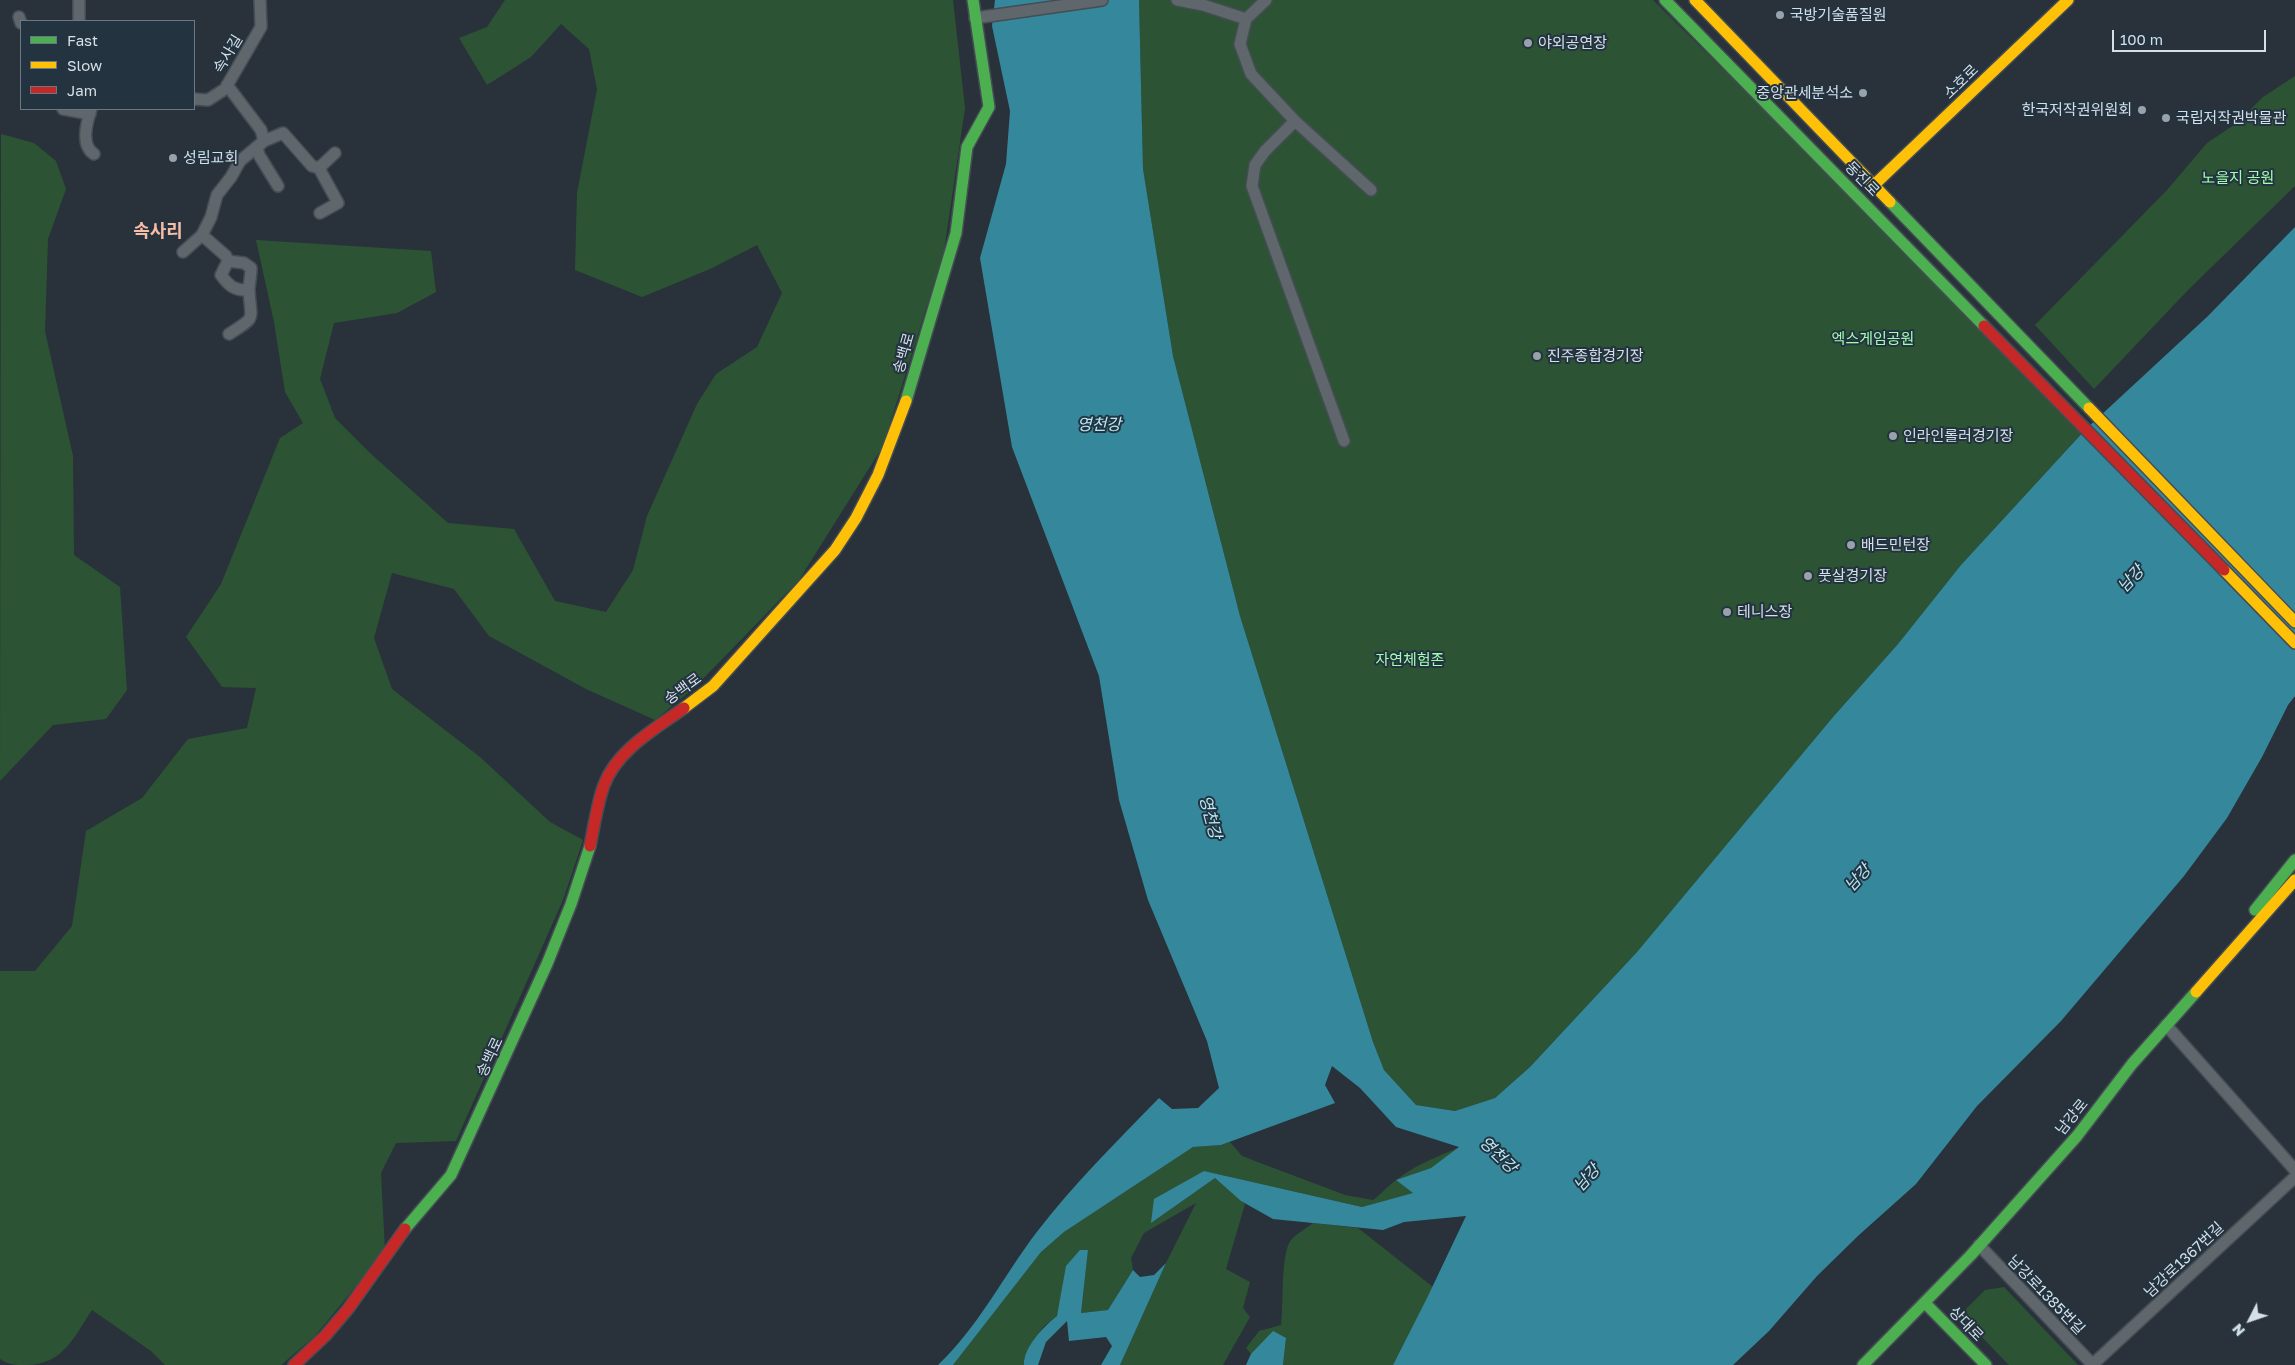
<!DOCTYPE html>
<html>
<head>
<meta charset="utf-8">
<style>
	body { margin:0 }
	#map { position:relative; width:2295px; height:1365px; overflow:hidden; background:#29323a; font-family:"Golos Text",sans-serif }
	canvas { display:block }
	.legend { position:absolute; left:20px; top:20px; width:175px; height:90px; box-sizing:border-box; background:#233340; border:1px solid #6a7883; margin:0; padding:6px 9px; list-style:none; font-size:15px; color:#d5dfe7 }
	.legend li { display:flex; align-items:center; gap:10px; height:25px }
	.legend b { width:25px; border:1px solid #6a7883 }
	.north { position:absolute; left:2225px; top:1295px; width:50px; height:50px; -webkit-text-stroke:4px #233340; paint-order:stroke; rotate:229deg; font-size:14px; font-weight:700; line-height:20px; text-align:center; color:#d5dfe7 }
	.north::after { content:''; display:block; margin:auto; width:18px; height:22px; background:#d5dfe7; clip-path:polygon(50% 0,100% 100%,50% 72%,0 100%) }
	.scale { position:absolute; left:2112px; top:30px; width:154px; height:22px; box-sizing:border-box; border:2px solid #d5dfe7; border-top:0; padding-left:6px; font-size:15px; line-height:18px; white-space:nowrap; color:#d5dfe7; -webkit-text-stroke:4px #233340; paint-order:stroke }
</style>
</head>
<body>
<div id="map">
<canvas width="2295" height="1365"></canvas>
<ul class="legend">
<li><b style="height:6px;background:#4caf50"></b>Fast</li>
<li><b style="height:6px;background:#ffc107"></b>Slow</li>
<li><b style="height:6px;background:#c62828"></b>Jam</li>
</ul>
<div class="north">N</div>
<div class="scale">100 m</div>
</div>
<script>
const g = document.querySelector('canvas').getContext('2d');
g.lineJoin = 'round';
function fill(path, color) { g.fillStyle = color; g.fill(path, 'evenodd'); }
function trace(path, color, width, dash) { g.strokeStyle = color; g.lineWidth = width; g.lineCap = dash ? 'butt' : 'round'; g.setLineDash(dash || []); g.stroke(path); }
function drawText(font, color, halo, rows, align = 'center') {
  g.font = font + ' "Golos Text","Noto Sans KR",sans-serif'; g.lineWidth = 4; g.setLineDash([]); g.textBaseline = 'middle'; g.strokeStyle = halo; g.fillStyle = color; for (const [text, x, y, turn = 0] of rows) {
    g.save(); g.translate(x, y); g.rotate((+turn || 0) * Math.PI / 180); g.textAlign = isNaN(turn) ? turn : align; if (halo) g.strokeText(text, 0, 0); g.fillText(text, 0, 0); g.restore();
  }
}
const green = new Path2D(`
	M505 0H953L965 108 944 251 883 446 799 580 695 687 655 720 586 689 489 636 454 589 392 573 374 638 392 689 480 757 550 822 583 840 563 900 456 1141 396 1143 381 1173 385 1251 315 1336 281 1365H165L151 1351 92 1310C74 1337 63 1365 26 1365 15 1365 9 1365 0 1359V971H35L72 926 86 831 142 798 188 739 247 728 256 688 222 687 186 637 221 584 280 438 303 423 285 392 274 322 256 240 431 251 436 292 397 313 334 323 320 379 335 418 370 453 448 523 514 529 555 601 606 612 633 570 647 516 697 404 716 374 757 347 782 293 757 245 710 269 642 297 575 270 577 193 597 89 589 49 561 24 531 57 487 85 459 38 487 27Z
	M1139 0H1653L2086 429 1961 565 1898 644 1833 717 1637 952 1530 1067 1495 1098 1455 1111 1416 1105 1384 1070 1373 1042 1240 616 1173 356 1143 169Z
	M2295 76V186L2189 289 2094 389 2035 325 2167 190 2207 143 2237 123 2263 97Z
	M1 134 34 143 56 161 66 189 48 239 45 331 73 456 74 555 120 587 127 690 106 719 53 725 0 781Z
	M1230 1142 1242 1156 1345 1195 1373 1200C1381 1194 1388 1186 1396 1180 1415 1165 1439 1156 1460 1147L1431 1168 1396 1180 1414 1193 1362 1207 1204 1171 1151 1223 1215 1178 1245 1204 1226 1269 1250 1282 1243 1308 1250 1317 1223 1365H1120L1166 1263 1196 1203 1144 1233 1131 1258 1133 1270 1108 1310 1081 1313 1088 1250 1062 1293 1057 1316 1043 1327 1024 1359V1365H953L1041 1252 1064 1232 1193 1147 1221 1145Z
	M1313 1223 1358 1228 1433 1287 1393 1365H1283L1286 1339 1246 1365 1251 1354 1246 1348 1259 1331 1281 1325C1284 1304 1280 1255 1291 1240 1296 1234 1307 1228 1313 1223Z
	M2004 1287 2078 1365H2009L1971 1326 1966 1309 1985 1290Z`);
const water = new Path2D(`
	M995 0H1139L1143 169 1173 356 1240 616 1373 1042 1384 1070 1416 1105 1455 1111 1495 1098 1530 1067 1637 952 1833 717 1898 644 1961 565 2086 429 2208 316 2295 227V696L2288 705 2262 757 2227 818 2184 876 2061 1021 1977 1106 1916 1184 1859 1235 1817 1276 1769 1331 1733 1365H1393L1428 1296 1466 1216 1404 1222 1383 1230 1273 1219 1241 1201 1215 1178 1151 1223 1154 1199 1204 1171 1362 1207 1413 1193 1396 1180 1431 1168 1459 1147 1396 1127 1360 1088 1332 1066 1325 1085 1335 1103 1221 1145 1193 1147 1064 1232 1041 1252 953 1365H938C978 1327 1003 1277 1036 1233 1073 1185 1116 1142 1159 1098L1172 1109 1198 1108 1219 1088 1207 1041 1148 900 1119 800 1099 676 1012 447 980 258 1006 164 1010 111 992 26Z
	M1080 1250H1088L1081 1313 1108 1310 1133 1270 1140 1277 1154 1275 1166 1263 1120 1365H1101L1112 1346 1106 1337 1069 1341 1067 1321 1046 1342 1038 1365H1024C1023 1348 1044 1326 1057 1316L1066 1266Z
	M1273 1331 1286 1338 1283 1365H1246L1251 1354Z`);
const street = new Path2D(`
	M1177 0 1203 5 1246 19
	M1266 0 1246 19 1240 44 1251 74 1295 121 1371 190
	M19 17 21 23
	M975 18 1102 0
	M79 21V0
	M227 85 261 130 264 141 240 161 231 177 217 195 211 217 202 235 226 256 228 261 244 263 251 268C251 276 249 283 249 291 251 322 257 316 229 334
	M194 99 208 100 225 89 261 27 260 0
	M63 109 90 114
	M91 109C87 122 80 145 94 154
	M1295 121 1265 151 1255 165 1252 186 1344 441
	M264 141 283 133 312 166 319 168 338 203 320 213
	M257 147 259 155 278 186
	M319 168 335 153
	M183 252 202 235
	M228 261 221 275C229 286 235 291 249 290
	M2166 1025 2295 1170
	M1979 1245 2093 1365
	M2092 1365 2295 1177`);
const fast = new Path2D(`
	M1665 0 1984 326
	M1890 202 2089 408
	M906 401 956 233 967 147 989 107 973 0
	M2255 910 2295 860
	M405 1229 451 1175 547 964 571 904 590 846
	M1925 1303 1986 1365
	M1863 1365 1971 1255 2077 1136 2132 1064 2196 992`);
const slow = new Path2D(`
	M1695 0 1890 202
	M1874 185 2068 0
	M2089 408 2295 622
	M2224 570 2295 643
	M684 708 713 686 835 550 856 518 878 475 906 401
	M2196 992 2295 880`);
const jam = new Path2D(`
	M1984 326 2224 570
	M590 846C594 827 597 804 604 785 617 750 655 729 684 708
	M294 1365 325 1336 348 1309 405 1229`);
const markers = [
	[1780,15,5,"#99a2aa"],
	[1528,43,5,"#99a2aa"],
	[1863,93,5,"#99a2aa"],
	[2142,110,5,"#99a2aa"],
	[2166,118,5,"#99a2aa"],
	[173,158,5,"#99a2aa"],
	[1537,356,5,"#99a2aa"],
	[1893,436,5,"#99a2aa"],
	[1851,545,5,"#99a2aa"],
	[1808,576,5,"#99a2aa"],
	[1727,612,5,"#99a2aa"]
];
const poiNames = [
	["국방기술품질원",1790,15],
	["야외공연장",1538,43],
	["중앙관세분석소",1853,93,"right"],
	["한국저작권위원회",2132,110,"right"],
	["국립저작권박물관",2176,118],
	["성림교회",183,158],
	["진주종합경기장",1547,356],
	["인라인롤러경기장",1903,436],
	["배드민턴장",1861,545],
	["풋살경기장",1818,576],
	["테니스장",1737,612]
];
const streetNames = [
	["속사길",228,54,-59],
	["소호로",1961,82,-44],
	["동진로",1862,179,46],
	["송백로",904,353,-74],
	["송백로",683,689,-36],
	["송백로",490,1057,-65],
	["남강로",2072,1117,-51],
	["남강로1367번길",2184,1260,-43],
	["남강로1385번길",2046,1295,46],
	["상대로",1966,1324,46]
];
const parkNames = [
	["노을지 공원",2238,178],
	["엑스게임공원",1873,339],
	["자연체험존",1410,660]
];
const waterNames = [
	["영천강",1099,425],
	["남강",2131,579,-47],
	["영천강",1210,817,75],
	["남강",1858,878,-48],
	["영천강",1498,1155,44],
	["남강",1587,1178,-48]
];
const quarterNames = [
	["속사리",158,231]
];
fill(green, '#2c5434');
fill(water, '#35889c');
trace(street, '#454d54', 14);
trace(fast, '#454d54', 14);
trace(slow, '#454d54', 14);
trace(jam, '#454d54', 14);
trace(street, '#5f666c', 11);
trace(fast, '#4caf50', 11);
trace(slow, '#ffc107', 11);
trace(jam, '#c62828', 11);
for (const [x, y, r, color] of markers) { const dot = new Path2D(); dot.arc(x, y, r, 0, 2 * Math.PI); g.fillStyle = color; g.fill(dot); trace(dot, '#233340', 2); }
drawText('15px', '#d5dfe7', '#233340', poiNames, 'left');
drawText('15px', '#d5dfe7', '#233340', streetNames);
drawText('15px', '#a2feac', '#233340', parkNames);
drawText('italic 16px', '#b7eaf9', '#233340', waterNames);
drawText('bold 18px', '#fabba3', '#233340', quarterNames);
</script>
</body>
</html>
